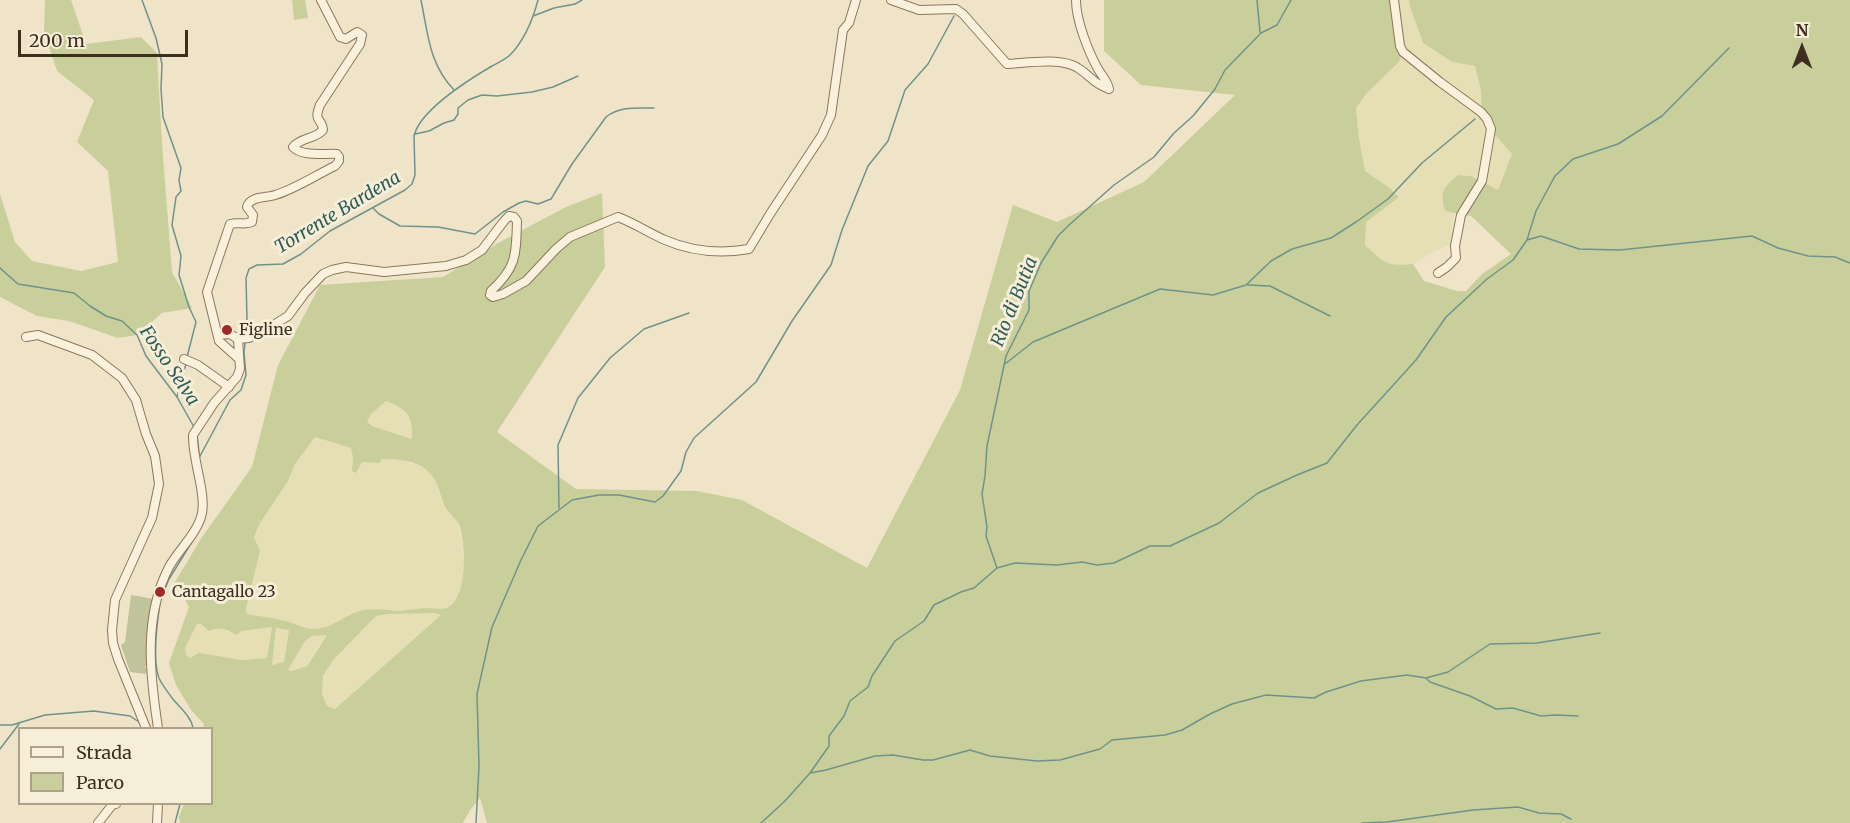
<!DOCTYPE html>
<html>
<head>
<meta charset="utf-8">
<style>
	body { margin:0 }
	#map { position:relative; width:1850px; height:823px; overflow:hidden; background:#f0e4c8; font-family:Merriweather,serif }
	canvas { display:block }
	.legend { position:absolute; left:18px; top:727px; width:195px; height:78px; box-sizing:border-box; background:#f7eed8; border:2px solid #ada18e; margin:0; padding:8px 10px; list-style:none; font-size:18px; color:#3d2e20 }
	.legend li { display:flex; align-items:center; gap:12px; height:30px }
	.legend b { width:30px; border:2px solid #ada18e }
	.north { position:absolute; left:1772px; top:18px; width:60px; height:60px; -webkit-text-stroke:4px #f7eed8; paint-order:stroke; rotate:0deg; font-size:16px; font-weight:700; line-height:24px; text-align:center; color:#3d2e20 }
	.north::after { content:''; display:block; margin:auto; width:21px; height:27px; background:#3d2e20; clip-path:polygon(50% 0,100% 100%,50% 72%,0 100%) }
	.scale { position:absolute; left:18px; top:30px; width:170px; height:27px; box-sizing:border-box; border:3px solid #3d2e20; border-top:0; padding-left:8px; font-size:18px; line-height:21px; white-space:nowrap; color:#3d2e20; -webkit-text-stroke:4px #f7eed8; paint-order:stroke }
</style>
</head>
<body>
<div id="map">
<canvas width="1850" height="823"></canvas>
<ul class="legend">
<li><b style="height:8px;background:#faf1dc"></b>Strada</li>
<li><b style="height:16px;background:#c9cf9b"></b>Parco</li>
</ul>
<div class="north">N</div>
<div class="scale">200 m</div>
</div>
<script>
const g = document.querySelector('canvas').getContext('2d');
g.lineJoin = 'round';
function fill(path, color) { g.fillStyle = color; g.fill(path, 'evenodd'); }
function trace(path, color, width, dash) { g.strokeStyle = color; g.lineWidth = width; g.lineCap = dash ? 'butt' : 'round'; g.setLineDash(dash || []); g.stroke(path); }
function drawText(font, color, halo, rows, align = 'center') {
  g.font = font + ' Merriweather,serif'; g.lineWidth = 6; g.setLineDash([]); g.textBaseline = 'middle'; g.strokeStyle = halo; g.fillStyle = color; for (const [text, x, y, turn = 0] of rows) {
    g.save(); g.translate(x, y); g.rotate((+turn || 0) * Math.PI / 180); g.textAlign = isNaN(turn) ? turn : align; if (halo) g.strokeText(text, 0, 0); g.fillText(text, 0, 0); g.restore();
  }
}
const farmland = new Path2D(`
	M1399 0H1409L1410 7 1423 43 1452 62 1475 66 1481 91 1482 120 1512 154 1498 190 1471 176 1459 175 1445 185V211L1454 213 1450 245 1429 254 1413 264 1395 266 1379 259 1365 245 1366 222 1387 186 1365 171 1359 138 1356 108 1367 93 1399 62 1405 45Z
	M386 401 398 405 407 412 412 424V439L372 426 367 422 371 414Z
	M315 437 351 448 353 458 352 470 356 472 362 462 379 463 381 459H396L418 465 429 471 435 481 445 509 457 520 462 541 464 572 462 584 457 599 450 606 440 610 428 608 399 611 382 610 351 614 336 623 324 628 313 629 302 627 294 623 247 614 246 609 260 551 254 537 260 523 288 481 295 464Z
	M435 613 442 614 335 709 327 707 322 694 323 676 332 660 376 616 388 614Z
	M197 624H201L205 628H220L236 635 242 631 272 627 267 658 242 660 190 658 186 656 185 648Z
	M276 628 289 630 284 663 272 665Z
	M328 635 318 646 306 666 290 671 288 670 305 641 312 636Z`);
const green = new Path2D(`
	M45 0H71L86 44 141 37 157 53 162 143 172 272 192 308 162 313 137 335 118 338 69 321 37 316 0 297V194L15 242 32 261 81 271 118 262 108 171 77 142 94 100 57 71 44 32Z
	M292 0H305L308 18 294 20Z
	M1104 0H1399L1405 45 1399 62 1367 93 1356 108 1359 138 1365 171 1387 186 1399 197 1366 222 1365 245C1383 262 1387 267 1413 264L1424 281 1457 291H1466L1482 274 1511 254 1471 216 1445 211C1440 191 1443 187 1458 175L1471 176 1498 190 1512 154 1482 120 1481 91 1475 66 1452 62 1423 43 1410 7 1409 0H1850V823H487L480 798 470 810 463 823H180L179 817 184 804H212V728H203L204 724 191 710 176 685 169 663 189 607 175 582 202 537 252 467 278 365 320 285 443 277 500 242 566 207 602 193 605 267 497 432 576 489 697 491 742 500 867 568 960 390 1013 205 1057 222 1144 182 1235 95 1141 85 1104 51ZM386 401C408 409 413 417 412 439L372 426 367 422 371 414ZM315 437 351 448 353 458 352 471 356 473 362 462 380 463 381 459C396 459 417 460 429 472 437 480 440 494 444 505 447 513 457 517 460 527 465 545 468 593 450 606 443 611 436 608 428 608 419 608 410 610 401 611 389 611 376 608 364 610 346 613 333 629 314 629 305 629 300 625 292 623 278 618 262 617 247 614L246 609 260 551 254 537 260 523 288 481 295 464ZM435 613 441 615 335 709 327 706 322 694 323 676 333 660 376 616 388 614ZM197 624H201L209 631C218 626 227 629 236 635L242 631 272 627 267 658 242 660 199 653 190 658 186 655 185 648ZM276 628 289 630 284 662 272 665ZM327 635 307 666 291 671 288 670 305 641 312 636Z`);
const cemetery = new Path2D(`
	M131 595 154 599 148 665 145 666 147 671 145 674 130 672 121 645 125 642Z`);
const stream = new Path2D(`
	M142 0 156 38 162 64 161 89 163 117 181 168 179 180 181 191 176 197 172 225 181 256 179 275 189 307 196 322 187 357
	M421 0C428 34 429 64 454 90
	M1257 0 1260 32
	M533 16 554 8 575 4 582 0
	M415 134 429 131 444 123 454 120 458 114V108L468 100 482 95 497 96 532 92 553 87 578 76
	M373 208 379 214 400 226 438 227 475 234 503 212 519 203 526 201 538 204 551 199 572 164 606 117C620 106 637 108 654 108
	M1527 240 1541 236 1579 249 1620 250 1752 236 1778 248 1808 256 1835 257 1850 263
	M0 268 18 284 74 293 90 306 106 316 122 321 137 335 146 356 177 397 194 427
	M1248 285 1270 286 1330 316
	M246 334 247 320 246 278 249 269 257 265 283 264 301 254 330 231 405 190 412 184 415 175 414 136C420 110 470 79 492 66 499 62 505 60 511 54 525 39 533 19 538 0
	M1005 364 1033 342 1160 289 1213 295 1246 285 1271 261 1292 249 1331 238 1356 222 1388 199 1422 163 1475 119
	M177 397 186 364
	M197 434 199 453
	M199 458 230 400 241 390 246 375 244 353 245 342
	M559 508 558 445 578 398 610 358 644 329 689 313
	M997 568 986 536 987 527 982 494 985 476 987 446 1006 356 1029 310V291L1041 263 1058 236 1068 226 1114 185 1154 157 1174 133 1193 116 1215 89 1225 70 1261 33 1277 25 1291 0
	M162 596 169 579 195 537
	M160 603C157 623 152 660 159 678 162 685 168 692 172 698 180 708 191 716 193 728
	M1426 678 1448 672 1490 644 1537 643 1600 633
	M0 725H12L45 715 94 711 130 716 142 724
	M0 749 19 724
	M810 773 826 770 875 756 893 755 923 760H933L970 750 990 756 1009 758 1037 761 1060 760 1100 749 1112 740 1165 735 1182 730 1210 714 1232 704 1266 695 1314 698 1326 692 1361 681 1407 675 1426 678 1430 682 1470 696 1496 709 1513 708 1541 716 1555 715 1578 716
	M175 823 180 804
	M476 823 479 766 477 694 492 627 521 560 538 526 572 500 599 495H619L655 502 663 496 681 471 686 452 694 438 756 382 792 321 831 265 842 230 868 166 888 141 905 90 928 64 954 16
	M761 823 785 801 810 773 829 746V736L844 716 850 701 868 687 872 676 895 641 924 621 934 605 961 592 974 588 997 568 1015 563 1057 565 1082 562 1097 565 1114 563 1150 546H1170L1219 523 1258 493 1297 475 1327 463 1357 425 1416 360 1446 317 1487 279 1513 260 1527 240 1536 211 1555 176 1573 159 1618 144 1662 116 1729 48
	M1362 823 1387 822 1473 810 1518 807 1539 813 1561 814 1571 819`);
const minor = new Path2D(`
	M891 0 919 10 956 9 963 14 1007 64C1027 63 1061 57 1078 68 1091 76 1092 83 1109 89
	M1076 0C1076 20 1088 51 1098 69 1102 76 1107 80 1109 89
	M1394 0 1400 46 1403 52 1440 82 1481 112 1487 119 1491 129 1482 181 1461 215 1455 246 1456 258 1447 267 1438 273
	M218 335 230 334 238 339 249 338 269 328 288 316 305 293 323 274 332 270 346 267 384 272 446 266 466 260 482 250 504 221 509 216 514 217 517 221C516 255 517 267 491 291L490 295 493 297 503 294 526 281 556 249 570 237 618 217C634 223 649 233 665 240 693 252 720 254 749 249L770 214 822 135 831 115 843 30 849 23 856 0
	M26 337 38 335 92 355 122 378 136 400 146 434 155 456 159 484 152 518 115 600 112 630 113 643 118 659 146 728
	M238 358 219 341 207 292 230 224C238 222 245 225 252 222L253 215 247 207C250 196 266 198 275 195 295 189 316 175 335 166L339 161V157L337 154C325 153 302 157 293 147 301 137 316 139 323 130 322 117 313 123 320 105L360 44 362 35 357 32 346 39 340 37 321 0
	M184 359 198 365 229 387
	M158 728C150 675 143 617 169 567 179 549 198 533 202 513 206 492 192 458 193 435L214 403 237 377 240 369 238 339
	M98 823 113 804H116
	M157 823 158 804`);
const markers = [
	[227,330,6,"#9e2a2b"],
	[160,592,6,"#9e2a2b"]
];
const poiNames = [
	["Figline",239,330],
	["Cantagallo 23",172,592]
];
const waterNames = [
	["Torrente Bardena",338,213,-31],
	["Rio di Butia",1015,302,-68],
	["Fosso Selva",169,366,56]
];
fill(farmland, '#e6deb5');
fill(green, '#c9cf9b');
fill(cemetery, '#bfc49a');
trace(stream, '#6f938a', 1.5);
trace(minor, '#8d765c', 10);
trace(minor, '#faf1dc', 8);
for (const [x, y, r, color] of markers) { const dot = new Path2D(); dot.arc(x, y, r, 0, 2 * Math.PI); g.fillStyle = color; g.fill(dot); trace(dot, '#f7eed8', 2); }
drawText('16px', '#3d2e20', '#f7eed8', poiNames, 'left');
drawText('italic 18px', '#2f5d5a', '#f7eed8', waterNames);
</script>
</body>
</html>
